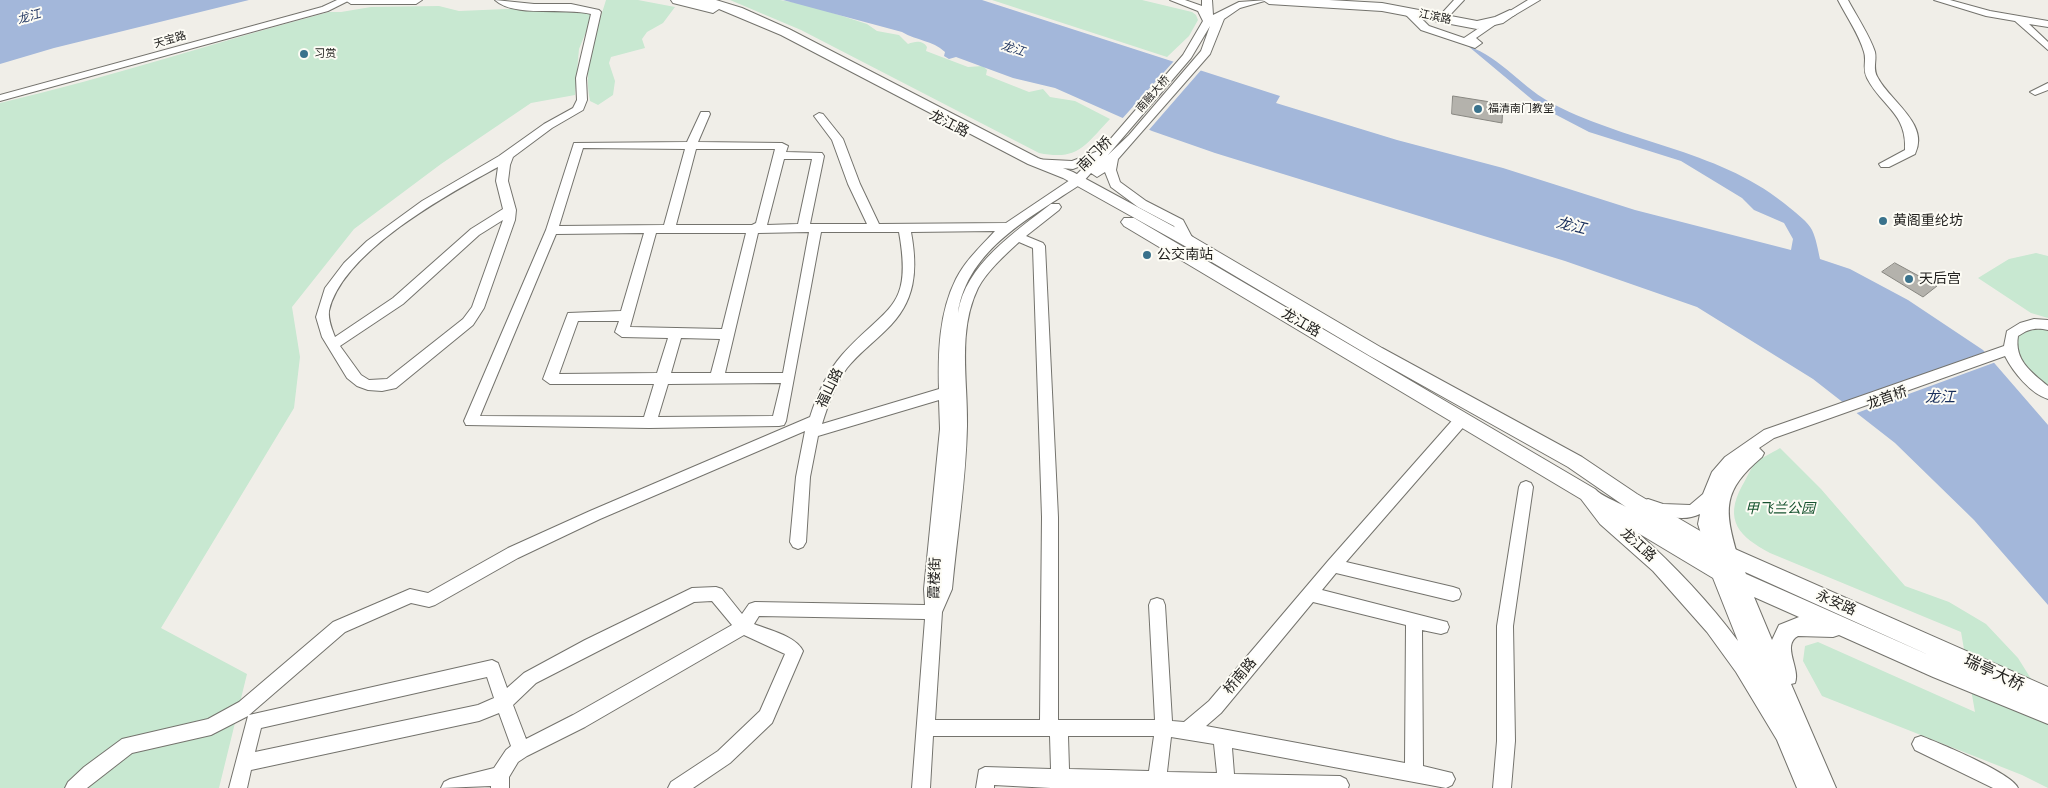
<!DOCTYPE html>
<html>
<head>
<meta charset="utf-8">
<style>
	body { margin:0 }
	canvas { display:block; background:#f0eee8 }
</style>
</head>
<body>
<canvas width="2048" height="788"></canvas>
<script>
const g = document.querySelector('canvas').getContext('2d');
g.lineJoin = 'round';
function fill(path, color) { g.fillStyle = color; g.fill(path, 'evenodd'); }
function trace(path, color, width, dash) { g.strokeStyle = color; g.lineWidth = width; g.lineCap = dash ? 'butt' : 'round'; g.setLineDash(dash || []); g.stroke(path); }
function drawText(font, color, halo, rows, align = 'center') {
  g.font = font + ' Literata,"Noto Sans SC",serif'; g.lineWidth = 4; g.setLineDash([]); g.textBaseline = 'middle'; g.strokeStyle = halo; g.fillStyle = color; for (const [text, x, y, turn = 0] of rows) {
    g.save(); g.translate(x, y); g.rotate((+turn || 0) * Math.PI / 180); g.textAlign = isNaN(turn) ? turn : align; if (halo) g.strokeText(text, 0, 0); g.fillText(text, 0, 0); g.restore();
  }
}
const green = new Path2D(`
	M606 0H638L675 7 663 23 647 32 642 39 645 48 611 57 609 63 615 81 613 95 598 105 590 101C583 63 595 36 606 0Z
	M730 0H780L808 5 867 24 877 31 899 35 908 44C915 41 923 40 927 47L926 51 968 67 983 66 987 70 986 75 1029 92 1043 89 1050 97 1075 101 1110 119C1085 145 1079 161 1039 153L801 30Z
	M992 0H1142L1192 12 1196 15 1198 20 1189 36 1167 57Z
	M439 6 459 11 554 7 587 11 591 14V20L579 49 575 95 531 103 441 164 354 229 292 307 300 357 294 408 161 628 247 674 219 788H0V103C111 77 219 41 329 12H341L371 7Z
	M2036 253 2048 256V318L2031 313 1978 278 2009 259Z
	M2048 326V389L2030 373 2015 354V334L2023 329Z
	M1780 448 1821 489 1905 586 1949 602 1986 624 2018 658 2048 706V788L2022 775 1822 696 1803 661 1805 646 1818 642 1975 712 1961 632 1770 553C1740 537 1723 521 1742 486 1746 480 1749 471 1754 465 1760 458 1772 453 1780 448Z`);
const water = new Path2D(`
	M0 0H249L54 48 0 64Z
	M783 0H982L1280 96 1276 103 1397 140 1503 168 1635 210 1791 250 1793 239 1784 223 1754 210 1742 198 1681 161 1589 132 1541 107 1468 46C1502 58 1523 89 1555 105 1631 144 1724 151 1790 208 1797 214 1808 222 1812 230 1816 238 1818 250 1820 259L1850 269 1908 300 1983 350 2048 425V605L1974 520 1895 443 1813 379 1697 307 1565 261 1215 153 1152 131 1055 88 1013 78 956 57 949 59 944 56 945 52C932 40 917 41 902 32Z`);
const pier = new Path2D(`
	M1174 61 1202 69 1148 131 1121 120Z
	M1987 352 1996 362 1854 414 1842 404Z`);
const building = new Path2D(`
	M1453 96 1503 104 1502 123 1452 114Z
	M1895 263 1937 286 1923 297 1882 272Z`);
const minor = new Path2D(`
	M337 0H350L328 11 0 101V95L322 7Z
	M495 0 534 4H571L599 10 601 12 586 78 587 100 583 110 552 128 513 157 510 165 508 181 516 210 515 220 484 308 473 325 396 388 382 391 368 390 357 386 347 378 322 337 316 317 325 288 344 263 367 241 422 201 499 156 544 124 573 108 577 100 576 78 591 14C565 7 514 18 495 0ZM498 167 496 181 503 209 471 229 393 298 335 337C332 329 328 320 329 311 342 252 448 194 498 167ZM503 220 472 307 463 319 387 379 369 380 361 375 340 346 403 304 479 235Z
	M1170 0H1185L1202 6V0H1212L1213 15 1239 2 1268 0 1240 8 1224 19 1210 54 1118 159 1116 170 1120 182 1146 201 1183 220 1194 241 1192 244H1184L1174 226 1138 207 1111 187 1105 172 1097 177 1091 173 1081 184C1033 216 967 249 958 313 965 265 1015 232 1051 204H1059L1061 207 1059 210 1026 236 1043 243 1045 246 1058 517V720H1155L1149 605 1151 600 1157 598 1163 600 1165 605 1172 721 1184 722 1209 701 1328 561 1457 415H1467L1469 419 1467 423 1346 562 1453 587 1459 589 1461 594 1459 599 1453 601 1336 573 1322 590 1447 622 1449 627 1447 632 1441 634 1422 630 1423 766 1452 773 1455 779 1452 785 1446 788 1232 748 1234 774 1340 776 1346 779 1349 785 1348 788H1051L994 785V788H976L979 770 985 767 1051 769 1050 736H933L930 788H912L925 619 759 616 754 624C769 630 796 636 803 651L772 723 730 763 693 788H668L671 782 718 751 760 711 785 654 744 635 585 727 527 756 518 762 509 777V788H491V786L441 788 444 782 450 779 494 768 506 750 511 746 499 713 479 721 251 770 247 788H229L248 716 211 735 132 753 87 788H65L68 782 84 767 122 739 208 719 239 702 333 622 410 589 428 593 508 548 590 511 810 417C817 395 827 372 842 355 887 305 913 310 899 232H821L786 421 784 425 779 426 649 428 466 425 464 421 546 230 574 143 687 142 701 112H709L710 114 698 142 782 143 788 146 786 152 822 153 824 156 810 224H867L848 184 832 140 814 116 819 113 823 114 843 139 860 184 879 224 1006 223 1073 178 1088 163 1073 169 1036 166 1030 162 1032 159 1072 161 1101 150 1183 55 1203 21 1198 11ZM1210 26 1201 51 1129 135 1108 155 1191 58ZM583 148 685 149 664 225 559 226ZM696 149H775L756 223 752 225H676ZM784 159H812L798 224 767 225ZM995 231C981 246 965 261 956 279 939 313 938 353 939 389L822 424C828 405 835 384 847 368 858 354 873 343 886 330 916 302 918 270 911 232ZM809 232 783 373H725L758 233ZM644 233 621 311 568 313 543 379 550 384H654L644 417 480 416 556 234ZM656 233H746L722 329 630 327ZM1019 242 1033 248 1042 517 1040 720H935L942 612 952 589C957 535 966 480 967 426 968 381 957 331 978 288 987 271 1005 255 1019 242ZM578 321H619L615 332 622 337 668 338 657 373 559 374ZM681 338 720 339 711 373H671ZM781 383 773 416 658 417 668 384ZM939 400 940 429 924 589 925 605 755 602 749 604 742 614 722 589 716 587 692 588 585 640 524 673 507 688 498 663 492 660 249 715 345 632 411 603 429 607 435 605 518 558 600 519 805 431 796 477 790 542 793 547 798 549 803 547 806 542 810 477 818 436ZM712 601 732 625 573 715 526 739 513 705 536 683 694 602ZM1313 602 1406 625 1405 763 1206 726 1221 713ZM487 677 494 698 478 705 255 752 261 728ZM1068 736H1154L1149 771 1069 769ZM1171 737 1214 744 1217 773 1167 772Z
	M1454 0H1464L1449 16H1443V12Z
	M1528 0H1540L1513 16 1505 14Z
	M1838 0H1848C1856 15 1870 36 1875 52 1877 61 1872 69 1878 78 1890 101 1930 124 1915 154L1889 167H1881L1879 164 1905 150C1907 113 1882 107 1867 78 1862 68 1867 61 1864 52 1859 34 1846 16 1838 0Z
	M1934 0H1950L1990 11 2048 21V27L2029 24 2048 42V50L2015 21 1986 16Z
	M1407 8 1416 13 1429 26 1464 38 1491 20 1499 22 1476 38 1482 43 1475 48 1421 30 1402 11Z
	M2048 83V90L2035 95 2030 92Z
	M2034 319 2048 320V330C2036 327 2028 329 2018 336 2014 360 2031 372 2048 386V399C2031 394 2013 372 2005 356L1774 438 1759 448 1764 453 1762 457C1722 491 1724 509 1738 557L1735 562 1730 564 1725 562 1719 546 1717 553 1712 555 1707 553 1698 524 1700 514C1683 523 1659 515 1643 509L1641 505 1643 501 1648 499 1663 504 1690 505 1703 494 1712 472 1725 457 1764 430 2004 346 2007 331 2020 323Z
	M1526 481 1531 483 1533 487 1513 626 1515 741 1511 788H1493L1497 741V626L1519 487 1521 483Z
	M1921 736C1939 743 2012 773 2018 788H1993L1915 750 1912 744 1915 738Z`);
const major = new Path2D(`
	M345 0H422L416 4H351Z
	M671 0H716L742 8 789 29 1038 158 1073 172 1193 237 1382 348 1582 457 1637 494 1719 542 2048 687V724L1933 677 1839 635 1833 637 1798 636C1781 645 1801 669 1795 683L1791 684 1836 788H1797L1777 740 1736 672 1707 632 1653 571 1600 524 1581 499 1124 226 1121 222 1124 218H1134L1595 489C1601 496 1616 501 1626 507L1568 467 1370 356 1183 245 1063 178 1028 164 781 35 719 9 713 13 673 3ZM1638 533 1713 578 1738 641C1709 602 1675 566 1638 533ZM1745 572 1931 656 1746 574ZM1754 597 1799 617 1779 625 1772 640Z
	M1263 0H1329L1382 3 1477 21 1495 17 1510 10 1516 14 1503 23 1477 29 1382 11 1269 4Z`);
const markers = [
	[304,54,5,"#3a728c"],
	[1478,109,5,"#3a728c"],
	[1883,221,5,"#3a728c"],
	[1147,255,5,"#3a728c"],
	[1909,279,5,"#3a728c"]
];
const farStreetnames = [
	["江滨路",1435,17,12],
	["天宝路",170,40,-16],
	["南融大桥",1153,94,-49]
];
const farPoinames = [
	["习赏",314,54],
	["福清南门教堂",1488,109]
];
const farWaternames = [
	["龙江",29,17,-16],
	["龙江",1013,49,18]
];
const streetNames = [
	["龙江路",949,124,27],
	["南门桥",1095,154,-45],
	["龙江路",1301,323,30],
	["福山路",830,388,-64],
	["龙首桥",1887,398,-20],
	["龙江路",1638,545,42],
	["霞楼街",935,578,-88],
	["永安路",1836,603,24],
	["桥南路",1240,676,-50]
];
const poiNames = [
	["黄阁重纶坊",1893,221],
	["公交南站",1157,255],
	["天后宫",1919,279]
];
const parkNames = [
	["甲飞兰公园",1780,509]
];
const waterNames = [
	["龙江",1571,226,14],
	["龙江",1940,398]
];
const nearStreetnames = [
	["瑞亭大桥",1994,673,25]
];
fill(green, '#c8e8d1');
fill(water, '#a3b7da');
fill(pier, '#f0eee8');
fill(building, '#b4b2ac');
trace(building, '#888781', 1);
trace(minor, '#74736d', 2);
trace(major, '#74736d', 2);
fill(minor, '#fff');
fill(major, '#fff');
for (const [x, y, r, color] of markers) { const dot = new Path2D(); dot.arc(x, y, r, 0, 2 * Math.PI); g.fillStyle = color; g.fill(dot); trace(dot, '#fdfcf5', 2); }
drawText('11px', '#242321', '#fdfcf5', farStreetnames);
drawText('11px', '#242321', '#fdfcf5', farPoinames, 'left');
drawText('italic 12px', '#192f5c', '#fdfcf5', farWaternames);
drawText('14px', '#242321', '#fdfcf5', streetNames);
drawText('14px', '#242321', '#fdfcf5', poiNames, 'left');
drawText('italic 14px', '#175330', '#fdfcf5', parkNames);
drawText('italic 15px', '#192f5c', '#fdfcf5', waterNames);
drawText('16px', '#242321', '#fdfcf5', nearStreetnames);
</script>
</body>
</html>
